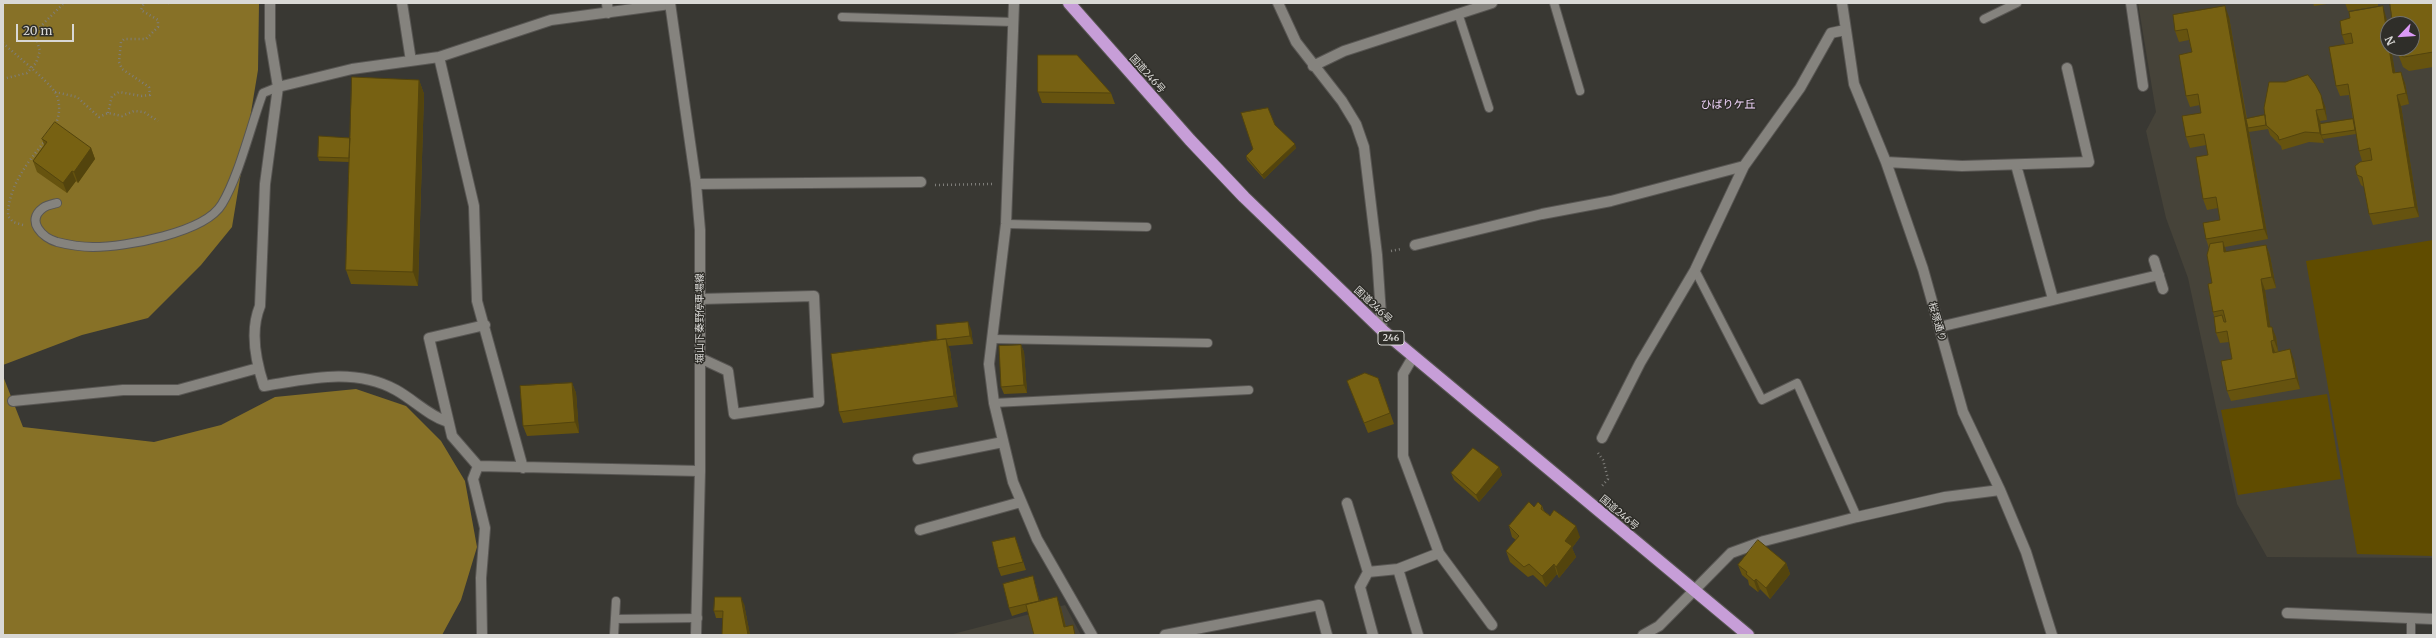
<!DOCTYPE html>
<html>
<head>
<meta charset="utf-8">
<style>
	body { margin:0 }
	#map { position:relative; width:2436px; height:638px; overflow:hidden; background:#393833; font-family:Merriweather,serif }
	canvas { display:block }
	.frame { position:absolute; inset:0; border:4px solid #d9d8d5; pointer-events:none }
	.north { position:absolute; left:2380px; top:16px; width:40px; height:40px; box-sizing:border-box; background:#2f2e29; border:1px solid #73726e; border-radius:50%; rotate:245deg; font-size:11px; font-weight:700; line-height:16px; text-align:center; color:#d9d8d5 }
	.north::after { content:''; display:block; margin:auto; width:14px; height:18px; background:#db99f5; clip-path:polygon(50% 0,100% 100%,50% 72%,0 100%) }
	.scale { position:absolute; left:16px; top:24px; width:58px; height:18px; box-sizing:border-box; border:2px solid #d9d8d5; border-top:0; padding-left:5px; font-size:12px; line-height:14px; white-space:nowrap; color:#d9d8d5; -webkit-text-stroke:3px #2f2e29; paint-order:stroke }
</style>
</head>
<body>
<div id="map">
<canvas width="2436" height="638"></canvas>
<div class="frame"></div>
<div class="north">N</div>
<div class="scale">20 m</div>
</div>
<script>
const g = document.querySelector('canvas').getContext('2d');
g.lineJoin = 'round';
function fill(path, color) { g.fillStyle = color; g.fill(path, 'evenodd'); }
function trace(path, color, width, dash) { g.strokeStyle = color; g.lineWidth = width; g.lineCap = dash ? 'butt' : 'round'; g.setLineDash(dash || []); g.stroke(path); }
function drawText(font, color, halo, rows, align = 'center') {
  g.font = font + ' Merriweather,"Noto Sans JP",serif'; g.lineWidth = 3; g.setLineDash([]); g.textBaseline = 'middle'; g.strokeStyle = halo; g.fillStyle = color; for (const [text, x, y, turn = 0] of rows) {
    g.save(); g.translate(x, y); g.rotate((+turn || 0) * Math.PI / 180); g.textAlign = isNaN(turn) ? turn : align; if (halo) g.strokeText(text, 0, 0); g.fillText(text, 0, 0); g.restore();
  }
}
const built = new Path2D(`
	M2138 3H2433V558L2267 557 2237 504 2188 278 2166 218 2146 131 2156 112ZM2388 24H2412V48H2388Z
	M1065 605 1081 635H949Z`);
const green = new Path2D(`
	M2433 240V556L2357 554 2306 261Z
	M2327 394 2341 479 2238 495 2221 410Z`);
const forest = new Path2D(`
	M3 3H259L258 70 232 227 201 265 148 318 82 335 3 365Z
	M3 376 23 427 154 442 221 425 275 397 356 389 406 406 441 441 465 481 477 547 461 600 442 635H3Z`);
const path = new Path2D(`
	M168 3H169
	M3 43C16 55 46 79 55 92 61 102 60 116 55 125
	M3 79 27 73 36 63 40 51 36 38 38 29 64 3
	M55 92 77 97 99 117 108 113 122 116 134 111 144 112 158 121
	M108 113 112 96 119 92 142 96 150 95 149 87 122 69 119 62 121 42 124 39H146L158 27V20L141 10 144 3
	M935 185 992 184
	M23 225 13 222 8 216C8 187 27 163 45 141
	M1391 251 1401 249
	M1598 453 1603 460 1608 479 1602 486`);
const lane = new Path2D(`
	M1554 3 1580 91
	M1458 13 1489 108
	M842 17 1013 22
	M1984 19 2017 3
	M57 203C53 204 47 205 43 208 25 221 43 238 57 242 69 245 80 247 93 247 125 247 205 233 222 204 239 176 251 125 263 93L278 87
	M1006 224 1147 227
	M1695 270 1762 400 1797 383 1857 517
	M992 339 1208 343
	M994 403 1249 390
	M615 619 698 618
	M614 635 616 601
	M2411 635V619`);
const street = new Path2D(`
	M270 3V38L278 87 265 184 260 306C250 330 256 362 264 386 308 379 354 367 396 390 414 400 429 416 448 422
	M402 3 411 61
	M607 3 608 13
	M1014 3 1006 224 989 364 994 403 1013 482 1037 539 1092 635
	M1278 3 1296 42 1342 101 1356 124 1364 147 1377 255 1382 330
	M1842 3 1854 84 1886 162 1923 269 1963 412 2000 490 2026 552 2052 635
	M2131 3 2143 86
	M439 57 474 206 477 301 523 468
	M1313 66 1344 51 1492 3
	M278 87 352 69 439 57 551 20 670 4
	M1886 162 1962 166 2089 162 2067 68
	M2016 165 2053 299
	M696 184 921 182
	M1415 245 1542 214 1611 201 1744 166
	M2154 260 2163 289
	M700 299 814 296 819 402 734 414 728 371 700 358
	M485 325 429 338 452 436 478 466 700 471
	M1939 327 2159 275
	M1413 357 1403 374V456L1439 553 1492 625
	M13 401 123 390H178L258 368
	M1602 438 1640 363 1695 270 1744 166 1800 88 1831 33 1845 30
	M918 459 1003 442
	M478 466 473 479 485 528 481 578 482 635
	M1347 503 1368 572 1360 587 1373 635
	M920 530 1021 502
	M1398 569 1418 635
	M1368 572 1398 569 1439 553
	M2287 613 2433 619
	M1165 635 1319 605 1327 635
	M1643 635 1659 626 1731 553 1764 541 1857 517 1945 497 2000 490`);
const secondary = new Path2D(`
	M670 3 696 184 700 230V471L696 635`);
const highway = new Path2D(`
	M1069 3 1190 140 1244 197 1382 330 1748 635`);
const wall = new Path2D(`
	M2313 3H2333L2314 6Z
	M2345 3H2378V6L2348 11Z
	M2433 3V67L2409 71 2403 67 2398 54Z
	M2229 17 2247 119 2325 106 2327 120 2320 121 2321 124 2353 119 2349 95 2340 96 2336 86 2345 44 2342 35 2386 17 2395 73 2405 83 2409 104 2401 106 2419 217 2373 225 2369 214 2364 187 2361 185 2357 175 2362 161 2359 151 2356 134 2323 139 2324 143 2309 142 2282 150 2281 146 2270 135 2268 129 2249 132 2268 239 2225 247 2226 252 2266 245 2270 256 2276 288 2265 290 2270 327 2276 337 2278 351 2294 360 2300 389 2231 401 2227 391 2232 359 2229 342 2220 343 2216 333 2214 316 2213 312 2212 283 2209 248 2206 239 2220 220 2218 208 2207 210 2203 199 2208 155 2206 145 2190 148 2186 137 2201 113 2200 105 2190 107 2186 96 2192 52 2189 40 2179 42 2175 31Z
	M419 80 424 94 418 286 351 284 346 270 349 162 319 161 318 157 350 138Z
	M1038 92 1111 93 1115 104 1042 103Z
	M1275 125 1296 148 1264 179 1247 160 1246 156 1253 149Z
	M42 139 91 148 95 159 78 183 76 181 67 193 37 172 33 161 44 145Z
	M936 325 971 329 973 344 948 346 950 350 958 407 843 423 839 412 937 340Z
	M1021 345 1024 352 1027 393 1004 394 1001 387Z
	M1378 378 1394 424 1368 433 1347 381Z
	M572 383 576 393 579 433 527 436 523 426Z
	M1499 467 1502 475 1479 502 1454 480 1451 473Z
	M1542 506 1544 511 1580 537 1572 548 1576 557 1559 578 1557 574 1546 587 1533 575 1528 577 1510 562 1506 551 1516 540 1512 537 1509 526 1534 507Z
	M1015 537 1026 570 1001 576 998 568Z
	M1786 563 1790 574 1770 599 1760 589 1758 592 1749 585 1748 580 1742 575 1738 565Z
	M1035 584 1040 602 1061 608 1066 627 1028 611 1012 616 1009 608Z
	M744 604 750 635H722L723 618H716L714 611Z`);
const shadedWall = new Path2D(`
	M2225 6 2229 17 2248 128 2249 132 2268 239 2264 229Z
	M2383 6 2386 17 2388 27V42Z
	M2389 48H2391L2397 84 2393 73Z
	M2401 72 2405 83 2409 104 2406 93Z
	M419 80 424 94 418 286 413 272Z
	M2321 95 2325 106 2327 120 2324 109Z
	M2397 95 2401 106 2419 217 2415 207Z
	M2316 110 2320 121 2322 135H2321L2323 139 2324 143 2320 133Z
	M1295 144 1296 148 1264 179 1262 175Z
	M91 148 95 159 78 183 74 172Z
	M72 171 76 181 67 193 63 183Z
	M2223 242 2227 253 2224 252Z
	M2266 245 2270 256 2276 288 2272 277Z
	M2261 279 2265 290 2272 338 2268 327Z
	M968 322 971 329 973 344 970 336Z
	M2272 327 2276 337 2278 351 2274 340Z
	M946 339 950 350 958 407 954 396Z
	M2271 341 2275 352 2273 353Z
	M1021 345 1024 352 1027 393 1024 385Z
	M2290 349 2294 360 2300 389 2296 378Z
	M572 383 576 393 579 433 575 422Z
	M1499 467 1502 475 1479 502 1476 495Z
	M1576 526 1580 537 1572 548 1576 557 1559 578 1556 567 1565 541Z
	M1786 563 1790 574 1770 599 1766 588Z
	M1554 564 1557 574 1546 587 1542 576Z
	M1756 579 1760 589 1758 592 1754 581Z
	M741 597 744 604 750 635H748Z
	M1057 597 1061 608 1068 635 1064 627Z`);
const building = new Path2D(`
	M2390 3H2433V52L2404 57 2398 54 2397 48H2412V24H2393Z
	M2225 6 2264 229 2206 239 2203 223 2220 220 2216 197 2203 199 2196 157 2208 155 2204 134 2186 137 2182 116 2201 113 2198 94 2186 96 2179 55 2192 52 2187 29 2175 31 2173 15Z
	M2383 6 2388 42V48H2389L2393 73 2401 72 2406 93 2397 95 2415 207 2369 214 2362 177 2357 175 2355 166 2360 162 2372 160 2370 148 2359 151 2348 84 2336 86 2329 47 2353 43 2351 33 2342 35 2340 21 2350 18 2349 12Z
	M1038 55H1077L1111 93 1038 92Z
	M2308 75 2315 84 2321 95 2324 109 2316 110 2320 133 2305 132 2279 140 2278 136 2266 125 2264 108 2269 82H2285Z
	M352 77 419 80 413 272 346 270Z
	M1268 108 1275 125 1295 144 1262 175 1246 156 1253 149 1241 113Z
	M2265 115 2266 125 2248 128 2246 119Z
	M2353 119 2355 130 2321 135 2320 124Z
	M55 122 91 148 74 172 72 171 63 183 33 161 47 142 42 139Z
	M319 136 350 138 349 158 318 157Z
	M2223 242 2224 252 2266 245 2272 277 2261 279 2268 327H2272L2274 340 2271 341 2273 353 2290 349 2296 378 2227 391 2221 361 2232 359 2227 331 2216 333 2214 317 2222 315 2224 322H2226L2223 310 2213 312 2208 284 2212 283 2207 255 2210 244Z
	M968 322 970 336 937 340 936 325Z
	M946 339 954 396 839 412 831 354Z
	M1021 345 1024 385 1001 387 999 346Z
	M1365 373 1378 378 1390 413 1364 423 1347 381Z
	M572 383 575 422 523 426 520 386Z
	M1473 448 1499 467 1476 495 1451 473Z
	M1529 502 1534 507 1538 502 1542 506 1541 509 1550 516 1554 510 1576 526 1565 541 1572 546 1556 567 1554 564 1542 576 1529 564 1524 567 1506 551 1519 536 1509 526Z
	M1015 537 1023 562 998 568 992 542Z
	M1758 540 1786 563 1766 588 1756 579 1754 581 1746 574 1747 572 1738 565Z
	M1033 576 1039 601 1009 608 1003 584Z
	M715 597H741L748 635H722L723 611H714Z
	M1057 597 1064 627 1073 625 1075 635H1034L1026 605Z`);
const shields = [
	[1391,338,26]
];
const shieldNames = [
	["246",1391,338]
];
const streetNames = [
	["国道246号",1147,74,48],
	["国道246号",1373,305,43],
	["堀山下秦野停車場線",700,318,-90],
	["桜塚通り",1937,322,74],
	["国道246号",1619,513,40]
];
const neighbourhoodNames = [
	["ひばりケ丘",1728,105]
];
fill(built, '#464339');
fill(green, '#604c00');
fill(forest, '#877127');
trace(lane, '#585653', 10);
trace(street, '#585653', 12);
trace(secondary, '#585653', 12);
trace(highway, '#585653', 14);
trace(path, '#7f7e7a', 2.5, [1, 3]);
trace(lane, '#85837e', 8);
trace(street, '#85837e', 10);
trace(secondary, '#85837e', 10);
trace(highway, '#c79ed8', 12);
fill(wall, '#66530f');
fill(shadedWall, '#53440d');
fill(building, '#776112');
trace(building, '#53440d', 1);
for (const [x, y, w] of shields) { const box = new Path2D(); box.roundRect(x - w / 2, y - 7, w, 14, 3); g.fillStyle = '#2f2e29'; g.fill(box); trace(box, '#d9d8d5', 1); }
drawText('bold 9px', '#d9d8d5', null, shieldNames);
drawText('10px', '#d9d8d5', '#2f2e29', streetNames);
drawText('11px', '#f0d4fb', '#2f2e29', neighbourhoodNames);
</script>
</body>
</html>
